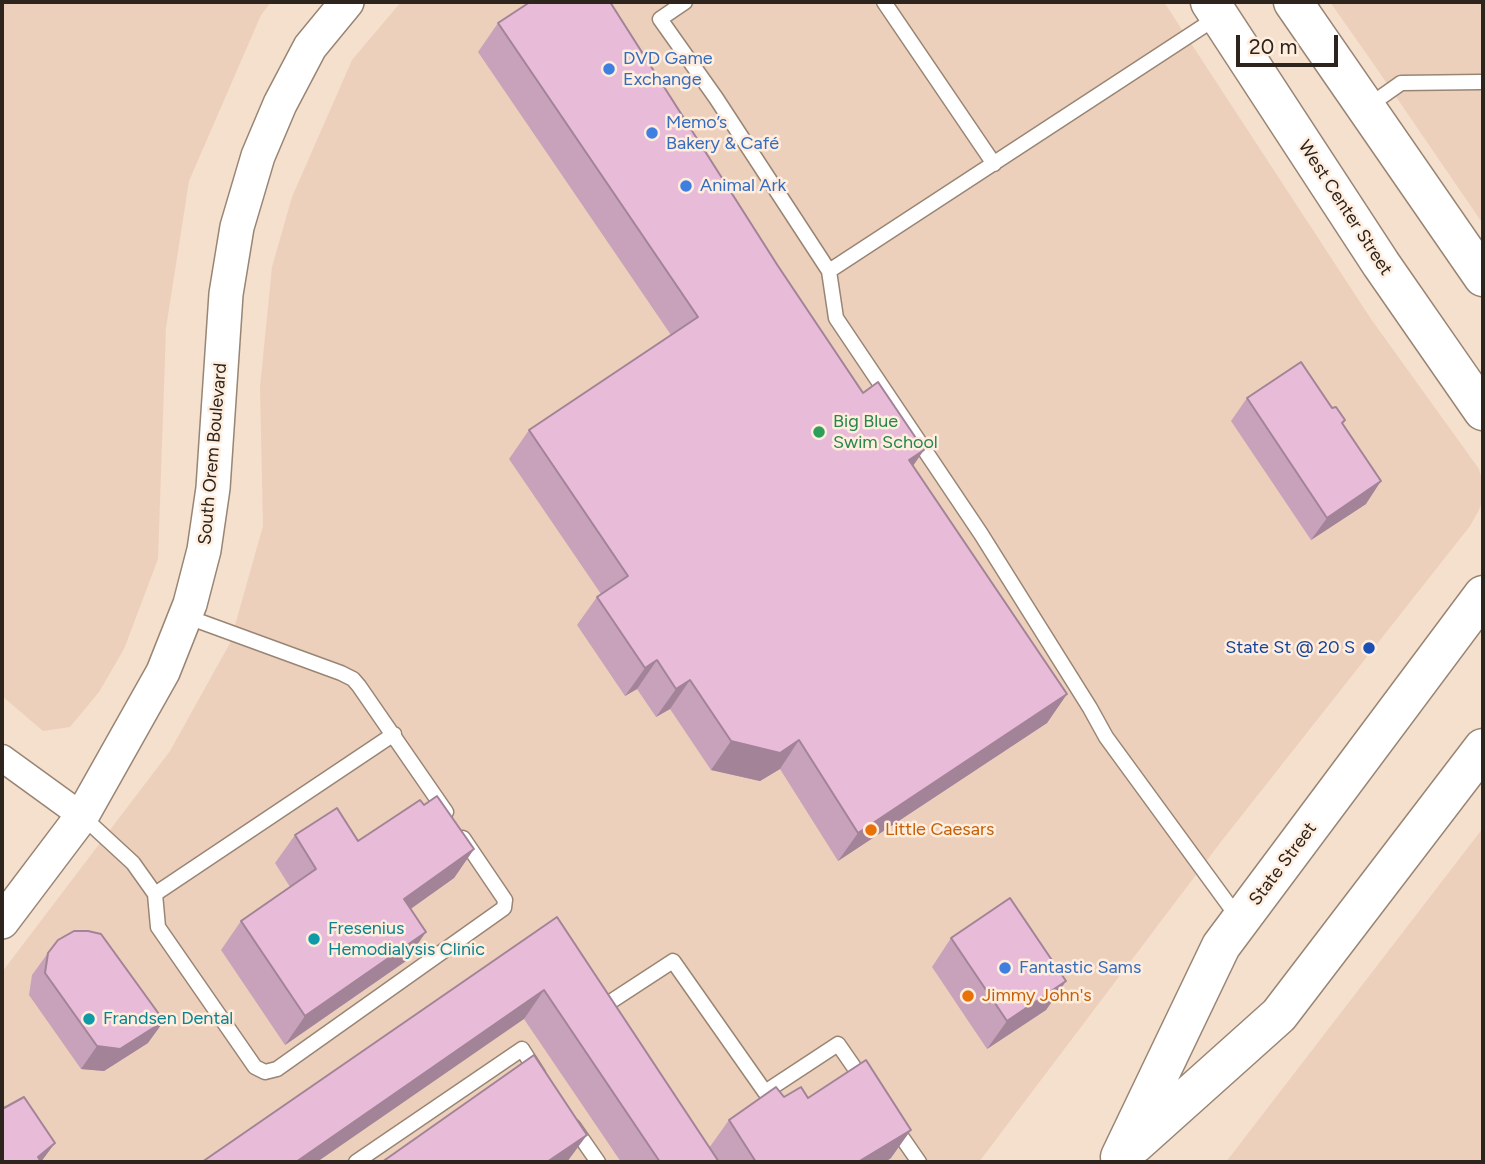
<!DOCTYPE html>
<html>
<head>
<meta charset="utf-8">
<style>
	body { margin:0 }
	#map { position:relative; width:1485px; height:1164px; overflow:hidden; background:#f5dfcd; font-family:Figtree,sans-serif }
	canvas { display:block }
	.frame { position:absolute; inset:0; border:4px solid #2c241d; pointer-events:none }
	.scale { position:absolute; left:1236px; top:35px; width:102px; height:32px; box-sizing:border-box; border:4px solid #2c241d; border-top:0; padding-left:9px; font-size:21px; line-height:24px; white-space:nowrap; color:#2c241d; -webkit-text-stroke:5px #ffedde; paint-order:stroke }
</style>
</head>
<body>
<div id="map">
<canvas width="1485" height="1164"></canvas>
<div class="frame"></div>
<div class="scale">20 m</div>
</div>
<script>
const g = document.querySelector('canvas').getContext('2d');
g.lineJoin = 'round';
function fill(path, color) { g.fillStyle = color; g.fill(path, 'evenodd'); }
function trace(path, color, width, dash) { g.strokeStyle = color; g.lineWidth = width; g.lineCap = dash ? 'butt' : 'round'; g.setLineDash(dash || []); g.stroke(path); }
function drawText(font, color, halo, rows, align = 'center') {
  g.font = font + ' Figtree,sans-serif'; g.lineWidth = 5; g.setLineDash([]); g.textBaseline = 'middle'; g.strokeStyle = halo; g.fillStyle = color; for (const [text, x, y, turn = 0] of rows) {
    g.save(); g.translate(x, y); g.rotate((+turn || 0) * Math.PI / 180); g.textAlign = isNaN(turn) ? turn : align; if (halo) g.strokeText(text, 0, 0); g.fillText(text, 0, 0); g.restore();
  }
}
const built = new Path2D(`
	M2 2H271L261 15 189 181 166 328 158 559 124 649 99 692 70 727 43 731 2 696Z
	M401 2H1164L1371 319 1479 469 1483 485V498L1479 510 1470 526 1220 843 979 1162H2V972L170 751 230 643 263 526 260 387 272 267 292 197 352 60Z
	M1330 2H1483V224L1375 66Z
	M1483 828V1162H1226Z`);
const service = new Path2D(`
	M685 2 660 19 716 98 829 271 836 318 981 534 1090 708 1106 737 1239 919
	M884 2 994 164
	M1367 107 1401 83 1481 82
	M829 271 1219 16
	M185 616 341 673 353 679 359 686 446 812
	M82 816 133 863 155 894 158 927 255 1067 265 1072 277 1069 504 908 505 900 463 838
	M155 894 394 734
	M603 1011 601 1008 673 961 765 1092 838 1044 865 1083
	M573 1126 598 1162
	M894 1126 919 1162
	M356 1162 522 1049 538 1074`);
const minor = new Path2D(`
	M2 758 82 816`);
const tertiary = new Path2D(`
	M2 922 82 816 163 672 190 604 204 550 213 488 226 294 237 227 258 156 280 104 310 47 347 2`);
const primary = new Path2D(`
	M1210 2 1381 264 1483 411
	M1293 2 1483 277
	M1135 1144 1279 1015 1483 748
	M1120 1157 1221 946 1483 595`);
const wall = new Path2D(`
	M498 23 778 266 1067 694 1047 723 838 861 780 769 760 781 711 770 670 709 656 717 637 689 625 696 577 625 597 597 601 594 509 459 529 430 671 335 478 52Z
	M1247 398 1343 424 1366 504 1311 540 1231 421Z
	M424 805 474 849 454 878 410 909 406 961 285 1045 221 950 241 921 290 887 275 863 295 835 358 841Z
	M557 917 709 1148 729 1120 784 1097 808 1098 891 1158 885 1162H621L524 1019Z
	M951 938 1066 981 1046 1010 987 1049 932 967Z
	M48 953 148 1043 104 1071 81 1069 29 995 32 975Z`);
const shadedWall = new Path2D(`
	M924 450 904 479 909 460Z
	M1381 481 1366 504 1311 540 1327 518Z
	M657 660 637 689 625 696 645 668Z
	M690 680 670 709 656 717 676 689Z
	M1067 694 1047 723 838 861 858 833Z
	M799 740 780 769 760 781 711 770 731 741Z
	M474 849 454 878 384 928 404 899Z
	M426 932 406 961 285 1045 305 1016Z
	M1066 981 1046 1010 987 1049 1007 1021Z
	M544 990 524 1019 317 1162H296Z
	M164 1021 148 1043 104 1071 81 1069 97 1046Z
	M911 1130 891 1158 885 1162H858Z
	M587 1135 567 1162H547Z
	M55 1143 41 1162 38 1157Z`);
const building = new Path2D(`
	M530 2H610L778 266 863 393 878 382 924 450 909 460 1067 694 858 833 799 740 780 753 731 741 690 680 676 689 657 660 645 668 597 597 628 576 529 430 698 317 498 23Z
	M1301 362 1332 408 1336 407 1345 420 1342 423 1381 481 1327 518 1247 398Z
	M437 796 474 849 404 899 426 932 305 1016 241 921 316 869 295 835 337 808 358 841 420 800 424 805Z
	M1010 898 1066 981 1007 1021 951 938Z
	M557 917 719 1162H660L544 990 296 1162H202Z
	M74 931H88L101 934 164 1021 120 1049 97 1046 45 973 48 953 58 940Z
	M534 1055 587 1135 547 1162H382Z
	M866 1060 911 1130 858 1162H756L729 1120 776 1087 784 1097 801 1087 808 1098Z
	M24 1097 55 1143 38 1157 41 1162H2V1104L4 1108Z`);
const markers = [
	[609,69,7,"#3f7fe0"],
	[652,133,7,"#3f7fe0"],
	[686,186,7,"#3f7fe0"],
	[819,432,7,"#2e9e5b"],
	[1369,648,7,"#1a4fb4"],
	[871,830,7,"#e8710a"],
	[314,939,7,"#0f9aa8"],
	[1005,968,7,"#3f7fe0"],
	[968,996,7,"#e8710a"],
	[89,1019,7,"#0f9aa8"]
];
const shopNames = [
	["DVD Game",623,59],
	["Exchange",623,80],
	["Memo’s",666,123],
	["Bakery & Café",666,144],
	["Animal Ark",700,186],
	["Fantastic Sams",1019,968]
];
const streetNames = [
	["West Center Street",1345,208,57],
	["South Orem Boulevard",213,454,-85],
	["State Street",1283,864,-53]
];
const leisureNames = [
	["Big Blue",833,422],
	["Swim School",833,443]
];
const transitNames = [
	["State St @ 20 S",1355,648]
];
const foodNames = [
	["Little Caesars",885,830],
	["Jimmy John's",982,996]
];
const cultureNames = [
	["Fresenius",328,929],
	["Hemodialysis Clinic",328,950],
	["Frandsen Dental",103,1019]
];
fill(built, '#edd0bb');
trace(service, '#998574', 17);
trace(minor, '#998574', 29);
trace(tertiary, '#998574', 36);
trace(primary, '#998574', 41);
trace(service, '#fff', 14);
trace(minor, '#fff', 26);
trace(tertiary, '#fff', 33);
trace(primary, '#fff', 38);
fill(wall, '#c8a1ba');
fill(shadedWall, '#a28397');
fill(building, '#e8bbd8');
trace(building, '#a28397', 2);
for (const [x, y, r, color] of markers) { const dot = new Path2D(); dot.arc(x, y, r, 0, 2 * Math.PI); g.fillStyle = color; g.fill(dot); trace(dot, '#ffedde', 2.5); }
drawText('18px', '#366cbe', '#ffedde', shopNames, 'left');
drawText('18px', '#2c241d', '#ffedde', streetNames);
drawText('18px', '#27864d', '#ffedde', leisureNames, 'left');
drawText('18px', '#164399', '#ffedde', transitNames, 'right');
drawText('18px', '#c56008', '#ffedde', foodNames, 'left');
drawText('18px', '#0d838f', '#ffedde', cultureNames, 'left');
</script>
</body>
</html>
